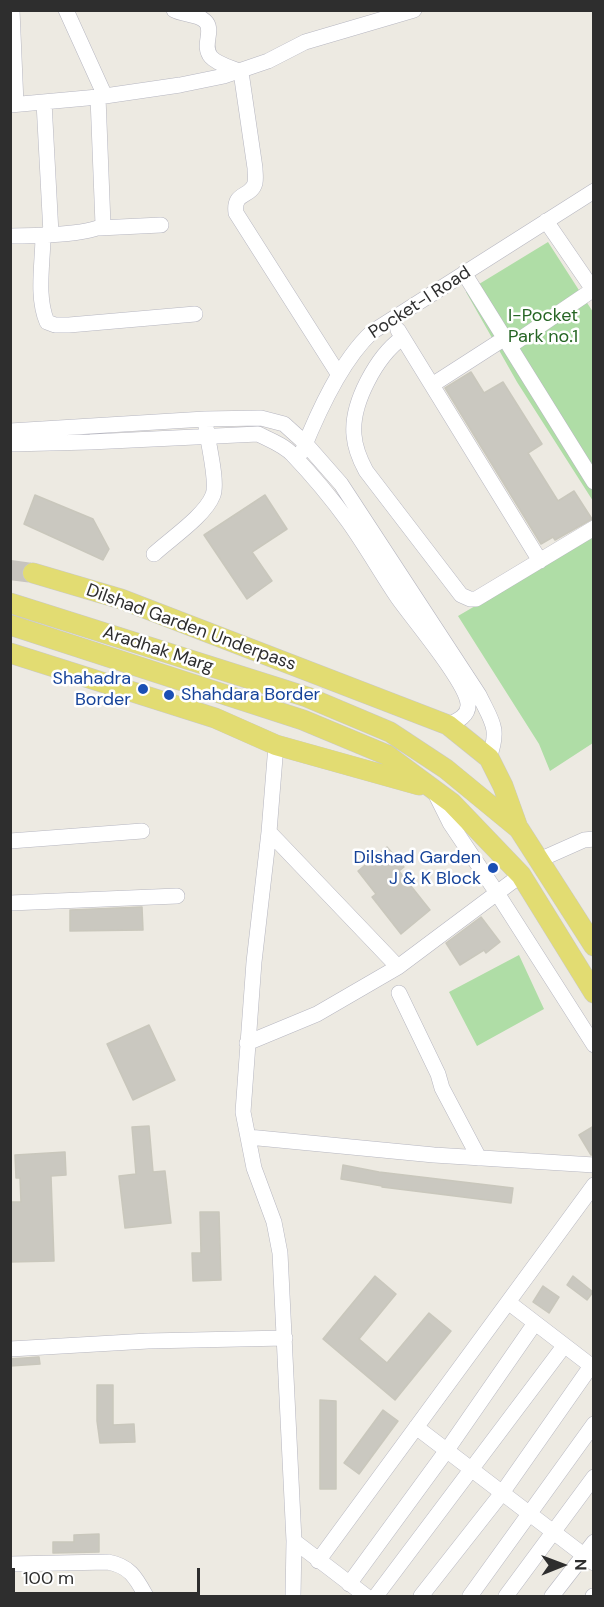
<!DOCTYPE html>
<html>
<head>
<meta charset="utf-8">
<style>
	body { margin:0 }
	#map { position:relative; width:604px; height:1607px; overflow:hidden; background:#edeae2; font-family:"DM Sans",sans-serif }
	canvas { display:block }
	.frame { position:absolute; inset:0; border:12px solid #2e2e2e; pointer-events:none }
	.north { position:absolute; left:532px; top:1535px; width:60px; height:60px; -webkit-text-stroke:4px #fff; paint-order:stroke; rotate:89deg; font-size:16px; font-weight:700; line-height:24px; text-align:center; color:#2e2e2e }
	.north::after { content:''; display:block; margin:auto; width:21px; height:27px; background:#2e2e2e; clip-path:polygon(50% 0,100% 100%,50% 72%,0 100%) }
	.scale { position:absolute; left:12px; top:1568px; width:188px; height:27px; box-sizing:border-box; border:3px solid #2e2e2e; border-top:0; padding-left:8px; font-size:18px; line-height:21px; white-space:nowrap; color:#2e2e2e; -webkit-text-stroke:4px #fff; paint-order:stroke }
</style>
</head>
<body>
<div id="map">
<canvas width="604" height="1607"></canvas>
<div class="frame"></div>
<div class="north">N</div>
<div class="scale">100 m</div>
</div>
<script>
const g = document.querySelector('canvas').getContext('2d');
g.lineJoin = 'round';
function fill(path, color) { g.fillStyle = color; g.fill(path, 'evenodd'); }
function trace(path, color, width, dash) { g.strokeStyle = color; g.lineWidth = width; g.lineCap = dash ? 'butt' : 'round'; g.setLineDash(dash || []); g.stroke(path); }
function drawText(font, color, halo, rows, align = 'center') {
  g.font = font + ' "DM Sans",sans-serif'; g.lineWidth = 5; g.setLineDash([]); g.textBaseline = 'middle'; g.strokeStyle = halo; g.fillStyle = color; for (const [text, x, y, turn = 0] of rows) {
    g.save(); g.translate(x, y); g.rotate((+turn || 0) * Math.PI / 180); g.textAlign = isNaN(turn) ? turn : align; if (halo) g.strokeText(text, 0, 0); g.fillText(text, 0, 0); g.restore();
  }
}
const green = new Path2D(`
	M548 242 593 312V501L517 382 466 292Z
	M593 537V743L550 771 539 744 458 616Z
	M519 955 544 1009 477 1046 449 992Z`);
const building = new Path2D(`
	M471 372 484 393 503 382 542 444 528 453 558 501 574 491 592 519 555 540 553 537 541 544 445 388Z
	M35 495 93 519 109 549 103 560 24 524Z
	M265 495 287 529 252 552 272 581 247 599 204 535Z
	M387 847 404 867 399 871 430 910 401 934 372 897 376 894 358 871Z
	M142 907 143 930 70 931V910Z
	M481 917 500 942 486 953 484 950 460 965 446 943Z
	M149 1025 175 1080 133 1100 107 1044Z
	M149 1126 153 1172 165 1171 171 1223 125 1228 119 1176 136 1174 132 1127Z
	M594 1126V1155H591L579 1135Z
	M65 1152 66 1175 51 1176 54 1261 10 1262V1202H21L20 1178H16L15 1155Z
	M343 1165 379 1172 513 1188 511 1203 382 1187V1186L341 1179Z
	M200 1212H219L221 1280 193 1281 192 1253H201Z
	M375 1276 396 1294 359 1339 387 1363 429 1313 451 1331 395 1400 323 1339Z
	M573 1276 593 1292 587 1300 567 1285Z
	M543 1286 559 1297 549 1313 533 1302Z
	M39 1357 40 1364 10 1366V1359Z
	M97 1385H113V1425L134 1424 135 1442 100 1443 97 1421Z
	M320 1400 336 1401V1489H320Z
	M383 1410 398 1421 359 1474 344 1463Z
	M99 1534V1552L53 1553V1542H74V1535Z`);
const majorTunnel = new Path2D(`
	M10 570 33 573`);
const minor = new Path2D(`
	M12 10 16 104
	M66 10 105 96
	M174 10C183 15 198 14 205 21 215 30 201 45 211 57 217 64 232 68 241 72L255 168C255 172 256 178 255 183 251 198 233 191 236 213L339 375
	M44 102 51 234
	M10 105 98 97 180 85 224 76 268 61 305 42 414 10
	M546 221 594 291
	M99 228 161 225
	M43 235C43 263 36 296 47 322L55 325H69L195 314
	M10 236C28 236 91 235 103 225L98 97
	M464 273 594 482
	M398 330 540 561
	M402 338C377 356 351 403 354 435 355 448 360 460 366 471L461 595 470 599H476L594 528
	M510 346 594 289
	M432 385 505 338
	M10 431 205 419 261 418 284 424 305 443 341 484 479 695C492 722 500 728 489 758
	M10 444 90 442 258 434C270 440 284 445 293 455 312 475 332 499 348 521 366 546 381 573 398 598 412 618 467 683 468 704 469 716 457 721 448 725
	M302 452C318 412 341 361 372 332L594 191
	M154 554C170 539 205 516 213 495 218 482 208 443 206 427
	M276 745 269 832 254 962 243 1112 254 1168 274 1222 280 1253 294 1541 293 1596
	M434 791 450 823 497 893 594 1045
	M269 832 398 967
	M10 841 142 831
	M539 860 584 840 594 839
	M10 903 177 896
	M399 993 438 1074 442 1088 479 1158
	M247 1043 317 1014 398 967 521 875
	M248 1137 434 1155 594 1165
	M508 1302 594 1368
	M10 1349 148 1341 285 1338
	M416 1427 594 1563
	M294 1541 366 1596
	M318 1561 594 1185
	M10 1564 108 1562C130 1566 136 1578 146 1596
	M349 1584 447 1450 535 1323
	M376 1596 564 1346
	M421 1596 502 1493 591 1366
	M470 1596 594 1424
	M506 1596 594 1477
	M552 1596 594 1542
	M593 1596H594`);
const major = new Path2D(`
	M33 573 121 599 448 725 489 758 503 786 517 825
	M10 603 307 697 390 732 446 769 519 829 594 946
	M10 625 303 720 387 755 452 803 521 875 594 993
	M10 653 215 718 276 745 419 785`);
const markers = [
	[143,689,6,"#1a4fb4"],
	[169,695,6,"#1a4fb4"],
	[493,868,6,"#1a4fb4"]
];
const streetNames = [
	["Pocket-I Road",420,303,-33],
	["Dilshad Garden Underpass",191,628,20],
	["Aradhak Marg",158,650,18]
];
const parkNames = [
	["I-Pocket",543,316],
	["Park no.1",543,337]
];
const transitNames = [
	["Shahadra",131,679],
	["Border",131,700],
	["Shahdara Border",181,695,"left"],
	["Dilshad Garden",481,858],
	["J & K Block",481,879]
];
fill(green, '#afdda6');
fill(building, '#cac8c0');
trace(building, '#c9c7bc', 1.5);
trace(majorTunnel, '#c7c4be', 20, [20, 10]);
trace(minor, '#b6b6c0', 16);
trace(major, '#c9c9c9', 21);
trace(minor, '#fff', 15);
trace(major, '#e2dc72', 20);
for (const [x, y, r, color] of markers) { const dot = new Path2D(); dot.arc(x, y, r, 0, 2 * Math.PI); g.fillStyle = color; g.fill(dot); trace(dot, '#fff', 2); }
drawText('18px', '#2e2e2e', '#fff', streetNames);
drawText('18px', '#266524', '#fff', parkNames);
drawText('18px', '#164399', '#fff', transitNames, 'right');
</script>
</body>
</html>
